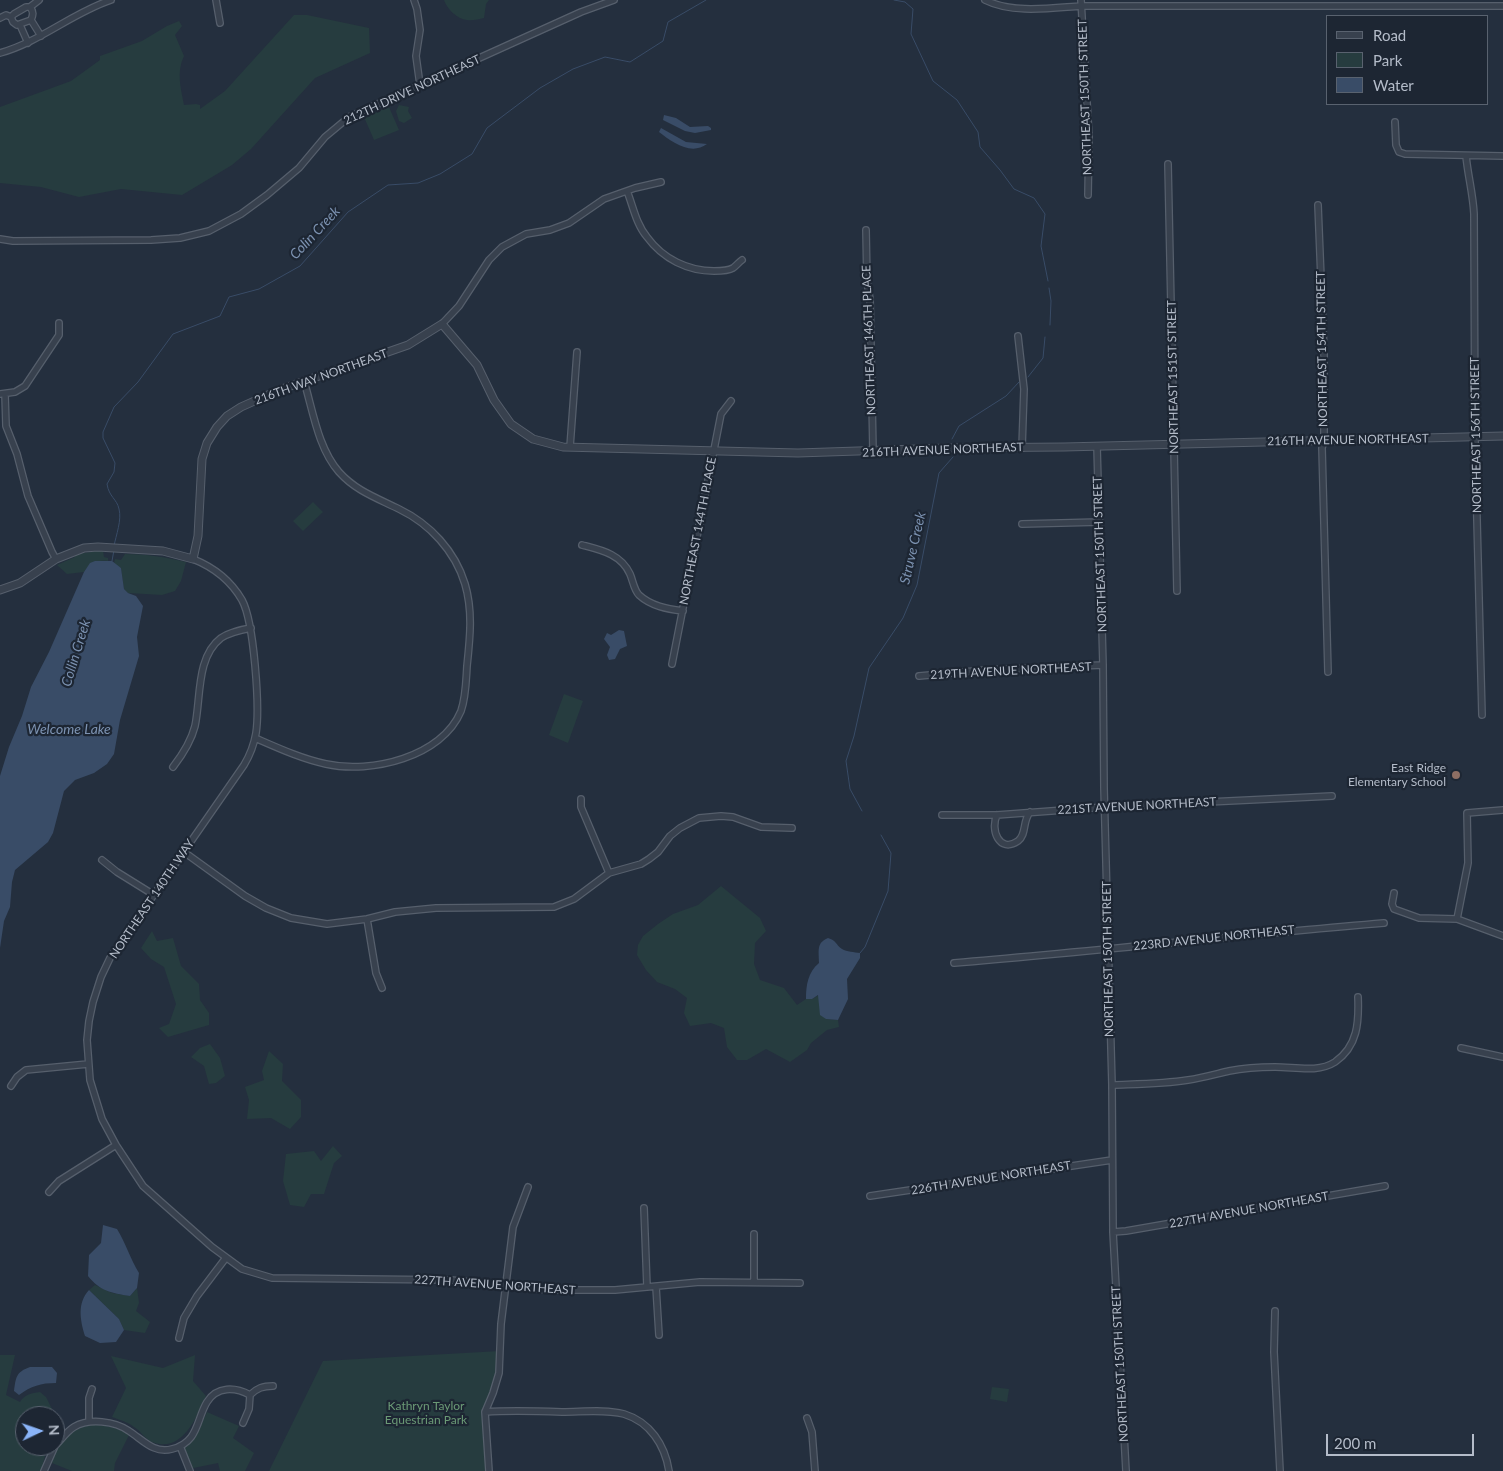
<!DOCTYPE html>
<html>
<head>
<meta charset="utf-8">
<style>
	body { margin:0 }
	#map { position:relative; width:1503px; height:1471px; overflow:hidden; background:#242f3e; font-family:Lato,sans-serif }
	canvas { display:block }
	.legend { position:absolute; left:1326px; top:15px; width:162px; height:90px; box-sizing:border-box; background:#1d2633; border:1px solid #59626f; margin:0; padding:6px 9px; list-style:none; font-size:15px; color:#b4bcc9 }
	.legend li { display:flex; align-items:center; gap:10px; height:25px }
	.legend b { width:25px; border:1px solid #59626f }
	.north { position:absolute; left:15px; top:1406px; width:50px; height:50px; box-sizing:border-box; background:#1d2633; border:1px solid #59626f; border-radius:50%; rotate:87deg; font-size:14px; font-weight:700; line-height:20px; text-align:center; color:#b4bcc9 }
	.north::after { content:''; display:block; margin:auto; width:18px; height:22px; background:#8ab4f8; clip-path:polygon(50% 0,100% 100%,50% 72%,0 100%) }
	.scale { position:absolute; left:1326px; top:1434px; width:148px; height:22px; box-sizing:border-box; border:2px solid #b4bcc9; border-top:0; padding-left:6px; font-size:15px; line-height:18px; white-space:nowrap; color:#b4bcc9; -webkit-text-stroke:4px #1d2633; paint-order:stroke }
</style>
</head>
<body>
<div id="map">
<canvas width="1503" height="1471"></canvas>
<ul class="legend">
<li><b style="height:6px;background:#38414e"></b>Road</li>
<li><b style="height:14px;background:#263c3f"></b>Park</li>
<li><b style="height:14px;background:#394c67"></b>Water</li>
</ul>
<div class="north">N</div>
<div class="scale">200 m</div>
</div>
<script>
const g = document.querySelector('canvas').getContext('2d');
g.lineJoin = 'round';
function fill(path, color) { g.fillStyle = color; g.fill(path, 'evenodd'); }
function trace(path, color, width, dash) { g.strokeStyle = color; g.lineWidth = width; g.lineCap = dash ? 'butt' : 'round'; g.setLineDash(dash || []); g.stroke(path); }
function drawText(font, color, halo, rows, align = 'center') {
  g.font = font + ' Lato,sans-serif'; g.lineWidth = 4.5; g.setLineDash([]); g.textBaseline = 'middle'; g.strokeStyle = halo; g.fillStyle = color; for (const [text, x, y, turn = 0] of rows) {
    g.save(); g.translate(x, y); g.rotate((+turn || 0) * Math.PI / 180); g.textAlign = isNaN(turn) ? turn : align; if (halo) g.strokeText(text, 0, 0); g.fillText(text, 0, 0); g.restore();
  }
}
const green = new Path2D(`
	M444 0H489L486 4 484 18C479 19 472 21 467 20 457 19 447 9 444 0Z
	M294 15H307L369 28 370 53 315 78 251 149 232 165 182 195 121 189 79 197 41 187 0 183V107L71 81 100 60V56L142 41 167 26 179 21 182 26 175 35 184 56C176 72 181 89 184 105L196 104 200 105V109L225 91Z
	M399 105 409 107 408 111 412 118 404 123 399 121 396 111Z
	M389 107 399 130 374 140 364 117Z
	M313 502 323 512 303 531 293 521Z
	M95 551H103L104 557 108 558V561C96 560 91 562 84 572L67 574 57 565 75 557 74 555Z
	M125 554C147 554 165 557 186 562L181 581 175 591 162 595 128 593 124 589 121 568 114 564 115 559 121 560Z
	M564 694 583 701 568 743 549 735Z
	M721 886 760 918 766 931 755 943 754 964 760 980 784 988 797 1005 806 999H812L819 995 826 1019 838 1020 839 1027 827 1030 811 1043 807 1050 790 1062 766 1049 747 1060H737L727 1047 724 1028 711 1023 690 1026 684 1013 687 998 675 989 657 982 646 970 637 955 638 945 643 936 658 924 673 914 698 905Z
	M152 931 157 941 173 938 181 966 199 984 200 1000 209 1013V1025L168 1037 159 1028 169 1024 176 1004 164 967 151 959 141 948Z
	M210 1044 220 1058 225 1076 216 1083 209 1084 204 1066 191 1057 200 1048Z
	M269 1051 283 1064 282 1081 301 1100V1117L290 1129 271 1118 247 1119 249 1100 245 1087 264 1080 262 1071Z
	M333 1146 342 1156 334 1163 324 1194H311L304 1207 290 1205 283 1181 286 1154 314 1151 321 1161Z
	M95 1285 112 1293 130 1296 137 1288 139 1303 136 1311 150 1322 145 1333 124 1330 119 1319 89 1290Z
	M500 1351 499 1373 485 1413 489 1471H269L323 1361Z
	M0 1355H15L6 1395 20 1402C24 1395 31 1393 40 1392L46 1397 52 1409 45 1416H25V1446L45 1456 41 1471H0Z
	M195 1355 193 1381 206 1396C197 1417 182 1454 152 1442 145 1439 141 1431 134 1427 128 1422 120 1420 112 1417L126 1388 111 1356 163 1368Z
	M992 1387 1009 1389 1007 1402 990 1399Z
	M207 1412 239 1426 233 1438 254 1453 245 1471H220L218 1463 193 1468 184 1448 196 1436Z
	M90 1425C103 1425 118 1427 129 1435L115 1463 114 1471H72L52 1463C58 1441 68 1431 90 1425Z`);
const water = new Path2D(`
	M664 115 676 118 690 127 708 126 711 128V130L695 133 685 131 663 120Z
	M661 128 686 142 707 144C691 156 672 142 659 132Z
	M95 561H112L121 568 124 589 128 593 136 596 143 606 137 637 139 656 120 720 114 754 107 764 94 773 75 780 64 791 53 833 48 842 15 870 12 882 10 907 4 921 0 948V776L9 747 22 716 31 687 49 652 84 572 90 563Z
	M619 630 624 631 627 646 620 649 615 659 609 660 607 655 610 647 604 639 607 633 611 635Z
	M828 938C836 940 836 945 842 949 847 952 854 952 860 953V958L847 979 848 999 838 1020 826 1019 820 1015 818 995 812 999H806C806 985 808 972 819 963 819 951 816 943 828 938Z
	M103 1225 117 1229C126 1244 130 1258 139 1273L137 1288 130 1296C111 1293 100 1291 88 1276L89 1255 101 1243Z
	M89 1290 119 1319 124 1330 116 1342 100 1343 85 1336C80 1320 77 1303 89 1290Z
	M30 1367H52L57 1373 56 1383C41 1383 31 1386 19 1395L14 1391C16 1377 16 1372 30 1367Z`);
const stream = new Path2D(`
	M894 0 905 2 913 9 911 34 933 81 957 100 978 132 980 147 1000 170 1014 189 1034 198 1045 214 1041 246 1048 281
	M1049 288 1051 301 1050 325
	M1028 377 1043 358 1045 337
	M952 439 959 426 1006 396 1019 382
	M114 546C116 535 122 520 119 509 117 499 109 497 107 484L114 472 115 463 103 438V432L114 407 138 382 173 334 220 316 229 297 259 289 300 266 348 212 388 185 418 183 440 174 472 154 487 128 540 88 573 69 605 57 630 62 663 41 668 22 706 0
	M112 561 114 550
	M862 811 850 789 846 761 854 736 869 668 903 618 917 585 939 473 953 457
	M860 953 865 947 888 891 891 853 881 835`);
const minor = new Path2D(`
	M216 0 220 23
	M414 0 417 9 420 30 416 56 420 85
	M985 0C1013 14 1051 8 1081 6H1503
	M1081 0 1089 137 1088 195
	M26 7H30C34 12 33 15 31 20L17 25 13 22 11 17 14 14Z
	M30 7 39 0
	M0 18 6 15 11 17
	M31 20 41 36
	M20 25 28 43
	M0 53C40 42 72 13 111 0
	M1395 122 1396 145 1399 152 1405 154 1503 156
	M1466 156C1468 176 1473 194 1474 214L1475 442 1482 715
	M1168 164 1177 591
	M627 191C633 206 636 224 647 237 663 259 688 271 714 271 721 271 728 271 733 268 736 266 739 262 742 260
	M1318 205 1324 353V441L1322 448 1328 672
	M866 230 867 282 870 299 873 451
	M0 239 13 241 151 240 180 238 209 231 241 214 267 195 299 168 325 137 349 117 581 12 614 0
	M442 324 459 306 489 260 502 247 526 234 550 230 569 223 604 199 635 188 661 182
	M1018 336 1024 389 1022 448
	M0 394 15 392 25 386 59 335V323
	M5 394 6 426 17 454 28 496 52 552 56 559
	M1097 446 1103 665 1104 788 1112 1085 1113 1232 1126 1471
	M570 447 577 352
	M1022 524 1100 522
	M582 545C601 550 621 554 630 574 633 581 634 590 639 595 651 606 667 609 683 611
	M193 559C213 567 231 581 242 600 254 622 260 707 256 733 254 745 250 755 244 765L110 958 101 977 93 1002 89 1021 87 1040 90 1080 102 1119 116 1145 143 1186 212 1247 242 1269 272 1278 451 1280 548 1290H615L700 1282 800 1283
	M672 664 721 414 731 401
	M919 676 985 670 1103 665
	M255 738C278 748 302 759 326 764 371 774 442 757 461 711 466 697 466 681 467 666 470 638 473 611 465 584 455 551 430 524 399 509 377 498 356 491 339 472 318 448 313 411 304 381
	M173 767C183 754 191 742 195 726 201 698 196 657 221 638 230 632 240 630 251 628
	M581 799V807L609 873
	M942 815H997L1105 807 1332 796
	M997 815C990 829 999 854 1018 841 1027 834 1022 822 1030 812
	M184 852 245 896 266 908 291 918 327 924 367 919 395 912 436 908 554 907 574 899 609 873 641 864 649 859 658 852 670 836 680 828 699 818 721 816 733 817 761 827 792 828
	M102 860 117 872 154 895
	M1394 893 1392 904 1394 909 1419 918 1457 919 1503 936
	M367 919 376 973 382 988
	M1457 919 1468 863 1467 813 1503 810
	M954 963C1098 951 1240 935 1384 923
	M1461 1048 1503 1057
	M1112 1085C1137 1084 1163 1084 1188 1080 1202 1078 1216 1074 1229 1071 1244 1068 1260 1067 1275 1067 1295 1067 1318 1073 1335 1062 1358 1046 1359 1022 1358 997
	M11 1086 17 1077 26 1070 88 1064
	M49 1192 59 1181 116 1145
	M870 1196 1112 1160
	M644 1208 647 1287
	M1113 1232 1126 1231 1385 1186
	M754 1234V1282
	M656 1287 659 1335
	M1275 1311 1274 1352 1280 1471
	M179 1338 184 1318 197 1296 225 1259
	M485 1412C511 1410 537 1411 562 1412 582 1412 605 1409 624 1414 650 1422 665 1445 669 1471
	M807 1418 812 1432 815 1471
	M89 1422V1398L92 1389
	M243 1423 249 1409 250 1395C257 1388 263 1386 273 1386
	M55 1446C61 1440 67 1431 74 1427 89 1418 115 1421 129 1431 143 1440 154 1454 172 1449 199 1442 196 1420 207 1402 217 1386 235 1387 250 1395
	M180 1446 190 1471
	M44 1471 55 1446
	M489 1471 485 1412 493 1393 499 1373 501 1324 513 1227 528 1187`);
const tertiary = new Path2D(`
	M0 590 20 583 56 559 84 548 98 547 163 551 193 559 198 536 202 459 207 443 217 427 227 416 241 407 279 390 408 345 442 324 477 365 494 400 511 424 533 439 563 447 798 453 947 448 1064 447 1503 436`);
const markers = [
	[1456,775,5,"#8d6e63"]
];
const streetNames = [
	["212TH DRIVE NORTHEAST",412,90,-25],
	["NORTHEAST 150TH STREET",1085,97,-92],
	["NORTHEAST 146TH PLACE",869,340,-92],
	["NORTHEAST 154TH STREET",1322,349,-91],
	["216TH WAY NORTHEAST",321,377,-20],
	["NORTHEAST 151ST STREET",1173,377,-91],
	["NORTHEAST 156TH STREET",1476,435,-91],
	["216TH AVENUE NORTHEAST",1348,440,-1],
	["216TH AVENUE NORTHEAST",943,450,-2],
	["NORTHEAST 144TH PLACE",698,531,-79],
	["NORTHEAST 150TH STREET",1100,554,-92],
	["219TH AVENUE NORTHEAST",1011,671,-3],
	["221ST AVENUE NORTHEAST",1137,806,-3],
	["NORTHEAST 140TH WAY",152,899,-56],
	["223RD AVENUE NORTHEAST",1214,938,-6],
	["NORTHEAST 150TH STREET",1108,959,-91],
	["226TH AVENUE NORTHEAST",991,1178,-9],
	["227TH AVENUE NORTHEAST",1249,1210,-10],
	["227TH AVENUE NORTHEAST",495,1285,4],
	["NORTHEAST 150TH STREET",1120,1364,-93]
];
const poiNames = [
	["East Ridge",1446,768],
	["Elementary School",1446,782]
];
const parkNames = [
	["Kathryn Taylor",426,1406],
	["Equestrian Park",426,1420]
];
const waterNames = [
	["Colin Creek",315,233,-47],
	["Struve Creek",913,548,-77],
	["Collin Creek",76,653,-73],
	["Welcome Lake",69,729]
];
fill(green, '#263c3f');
fill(water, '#394c67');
trace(stream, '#394c67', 1);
trace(minor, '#565f6c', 8);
trace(tertiary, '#565f6c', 9);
trace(minor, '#38414e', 5.5);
trace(tertiary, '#38414e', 7);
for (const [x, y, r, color] of markers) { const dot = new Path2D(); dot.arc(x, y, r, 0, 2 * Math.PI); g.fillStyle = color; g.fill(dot); trace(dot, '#1d2633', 2); }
drawText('12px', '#b4bcc9', '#1d2633', streetNames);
drawText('12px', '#b4bcc9', '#1d2633', poiNames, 'right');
drawText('12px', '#6b9a76', '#1d2633', parkNames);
drawText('italic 14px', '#7c92b1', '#1d2633', waterNames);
</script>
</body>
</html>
